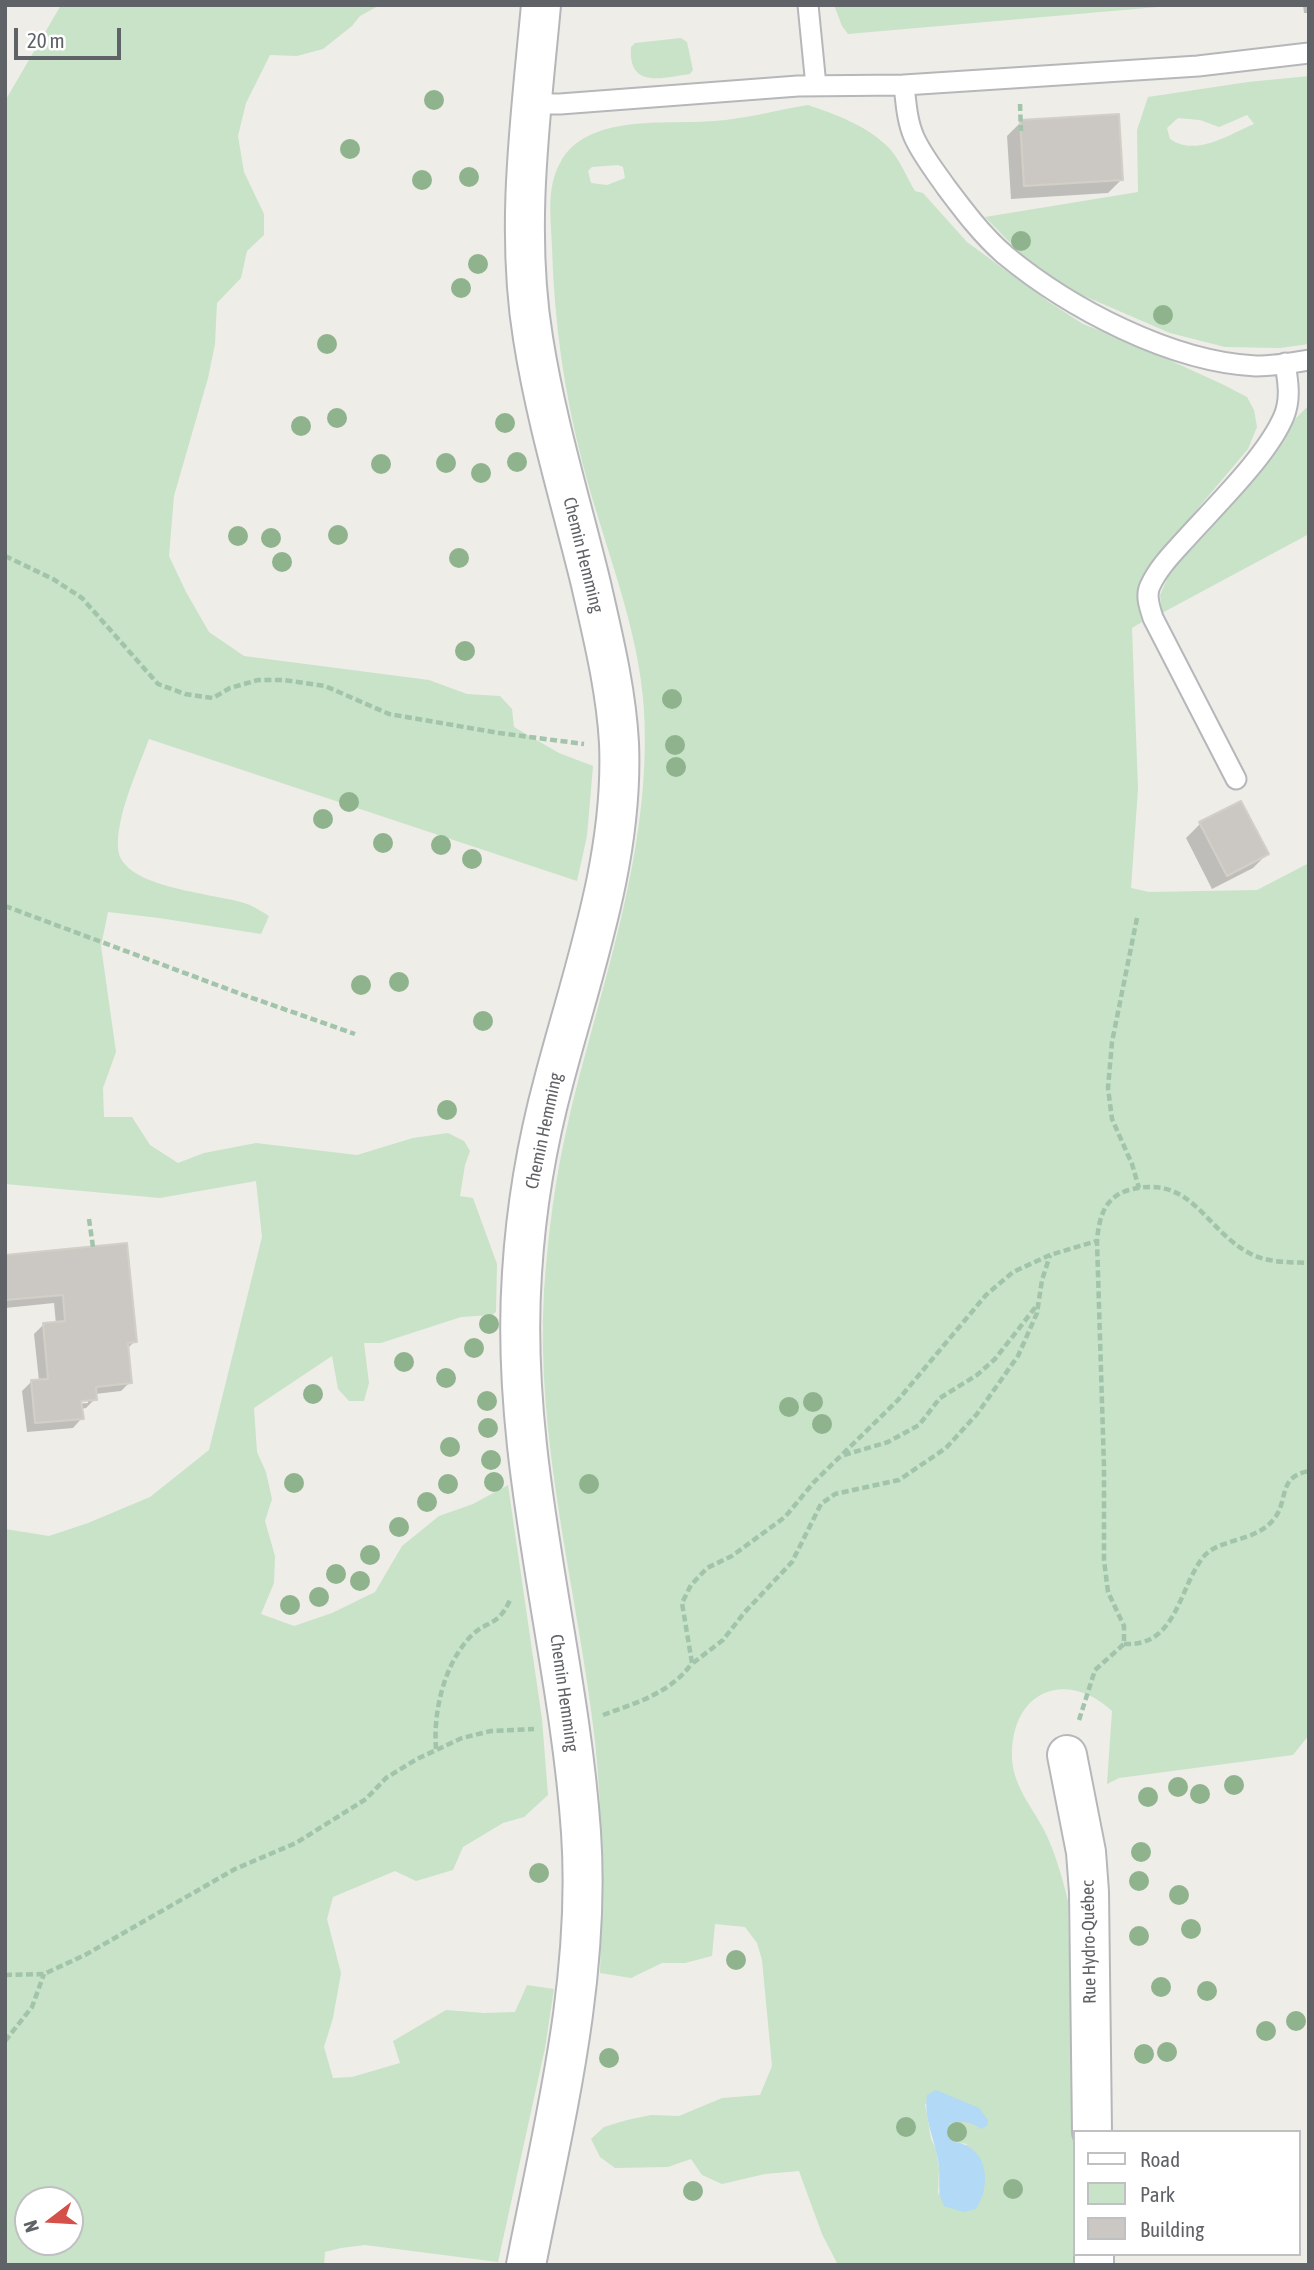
<!DOCTYPE html>
<html>
<head>
<meta charset="utf-8">
<style>
	body { margin:0 }
	#map { position:relative; width:1314px; height:2270px; overflow:hidden; background:#efede8; font-family:"Asap Condensed",sans-serif }
	canvas { display:block }
	.frame { position:absolute; inset:0; border:7px solid #5f6266; pointer-events:none }
	.legend { position:absolute; left:1073px; top:2130px; width:228px; height:126px; box-sizing:border-box; background:#fff; border:2px solid #bfc0c2; margin:0; padding:9px 12px; list-style:none; font-size:21px; color:#5f6266 }
	.legend li { display:flex; align-items:center; gap:14px; height:35px }
	.legend b { width:35px; border:2px solid #bfc0c2 }
	.north { position:absolute; left:14px; top:2186px; width:70px; height:70px; box-sizing:border-box; background:#fff; border:2px solid #bfc0c2; border-radius:50%; rotate:253deg; font-size:19px; font-weight:700; line-height:28px; text-align:center; color:#5f6266 }
	.north::after { content:''; display:block; margin:auto; width:24px; height:32px; background:#d55048; clip-path:polygon(50% 0,100% 100%,50% 72%,0 100%) }
	.scale { position:absolute; left:14px; top:28px; width:107px; height:32px; box-sizing:border-box; border:4px solid #5f6266; border-top:0; padding-left:9px; font-size:21px; line-height:24px; white-space:nowrap; color:#5f6266; -webkit-text-stroke:5px #fff; paint-order:stroke }
</style>
</head>
<body>
<div id="map">
<canvas width="1314" height="2270"></canvas>
<div class="frame"></div>
<ul class="legend">
<li><b style="height:9px;background:#fff"></b>Road</li>
<li><b style="height:19px;background:#c8e3c8"></b>Park</li>
<li><b style="height:19px;background:#cbc8c4"></b>Building</li>
</ul>
<div class="north">N</div>
<div class="scale">20 m</div>
</div>
<script>
const g = document.querySelector('canvas').getContext('2d');
g.lineJoin = 'round';
function fill(path, color) { g.fillStyle = color; g.fill(path, 'evenodd'); }
function trace(path, color, width, dash) { g.strokeStyle = color; g.lineWidth = width; g.lineCap = dash ? 'butt' : 'round'; g.setLineDash(dash || []); g.stroke(path); }
function drawText(font, color, halo, rows, align = 'center') {
  g.font = font + ' "Asap Condensed",sans-serif'; g.lineWidth = 7; g.setLineDash([]); g.textBaseline = 'middle'; g.strokeStyle = halo; g.fillStyle = color; for (const [text, x, y, turn = 0] of rows) {
    g.save(); g.translate(x, y); g.rotate((+turn || 0) * Math.PI / 180); g.textAlign = isNaN(turn) ? turn : align; if (halo) g.strokeText(text, 0, 0); g.fillText(text, 0, 0); g.restore();
  }
}
const green = new Path2D(`
	M61 5H380L360 16 352 26 323 49 297 56 270 55 246 103 238 136 244 172 264 214V235L247 251 241 278 217 303 215 344 208 378 174 496 169 556 186 592 209 632 244 656 429 680 467 694 500 696 512 709 514 727 559 753 593 766 587 836 577 881 149 739C138 769 116 816 118 848 120 890 221 893 250 905 256 908 263 912 269 916L261 934 159 918 108 912 101 946 116 1052 103 1088 104 1117H132L150 1145 178 1163 204 1153 256 1143 357 1155 413 1138 448 1133 464 1141 470 1151 465 1165 460 1196 473 1198 497 1264 496 1312 492 1315 461 1317 381 1343H364L369 1383 364 1401H349L338 1389 332 1356 254 1408 257 1452 266 1472 272 1499 265 1521 275 1556 274 1583 261 1614 294 1626 332 1613 375 1592 402 1546 439 1516 473 1504 508 1485 542 1719 548 1795 524 1817 503 1823 463 1847 453 1870 416 1881 395 1871 333 1897 327 1919 341 1973 333 2018 324 2047 333 2078 352 2077 400 2063 393 2041 446 2010 484 2013 515 2012 527 1985 554 1989 545 2048 498 2262 365 2245 341 2248 325 2252 324 2265H5V1529L49 1536 88 1523 150 1497 209 1450 262 1237 256 1181 160 1198 5 1184V101ZM28 2200H70V2242H28Z
	M834 5H1181L848 34 842 26Z
	M681 38 687 42 693 70 690 74C662 78 628 89 631 47L635 43Z
	M1309 76V344L1280 348 1225 347 1170 333 1075 292 1029 262 985 217 1138 192 1137 130 1148 97 1248 82ZM1247 115 1254 124C1228 135 1196 157 1170 139L1167 128 1178 118 1200 120 1219 127Z
	M808 105C837 115 868 126 890 149 900 160 907 178 915 191L923 193 967 242 1049 302 1083 324 1130 342 1224 385 1247 397 1254 410 1257 427 1248 449 1172 539 1145 578 1137 601 1142 622 1132 628 1138 789 1131 888 1149 892 1257 890 1309 863V1735L1293 1755 1119 1778 1107 1784 1112 1711C1065 1668 1011 1692 1012 1756 1012 1784 1032 1807 1044 1830 1055 1852 1062 1876 1068 1901L1076 2265H838L822 2234 799 2171 765 2174 722 2184 702 2175 691 2159 668 2167 615 2168 600 2157 591 2139 604 2127 627 2120 651 2115 679 2116 722 2098 760 2095 772 2066 762 1960 757 1943 745 1927 715 1924 712 1956 685 1963H662L631 1978 600 1973C603 1896 603 1818 595 1741 578 1592 535 1442 544 1291 548 1235 555 1178 568 1123 600 986 652 853 644 710 639 627 604 546 583 465 564 392 554 322 552 246 551 219 546 188 560 163 586 113 666 125 714 121 745 119 777 110 808 105ZM618 165 623 167 625 178 607 185 591 183 588 171 592 167ZM925 2104 987 2125 961 2121 950 2123 948 2131 955 2142 967 2144 938 2195 939 2168 936 2149 931 2139Z
	M1309 405V534L1162 613 1160 595 1168 577 1179 559 1227 510 1271 457 1296 418Z`);
const water = new Path2D(`
	M936 2090 979 2108 988 2120V2125L981 2129C971 2121 962 2121 950 2123L948 2131 955 2142C988 2147 992 2185 976 2209L963 2212 944 2206C937 2192 940 2182 939 2167 937 2142 923 2122 927 2095Z`);
const shadow = new Path2D(`
	M1303 5H1309V13H1304Z
	M1021 122 1122 179 1108 193 1011 199 1007 136Z
	M1200 824 1267 854 1253 868 1212 889 1186 838Z
	M5 1257 135 1341 127 1349 130 1382 121 1391 95 1394V1399L86 1408 81 1409 82 1418 73 1428 27 1432 22 1391 31 1382 39 1381 34 1334 43 1325 56 1324 54 1303 5 1308ZM88 1399V1403L73 1404 72 1401Z`);
const building = new Path2D(`
	M1119 114 1123 180 1024 186 1020 120Z
	M1241 801 1269 854 1227 876 1199 822Z
	M127 1243 137 1342 128 1343 132 1383 96 1387 97 1400 81 1401 84 1419 35 1423 31 1380 48 1379 43 1323 65 1321 63 1295 5 1300V1255Z`);
const path = new Path2D(`
	M1020 104 1021 131
	M5 556 53 579 82 598 158 684 185 694 213 698 230 688 258 680H283L325 686 389 714 499 733 584 744
	M5 906 241 994 355 1034
	M1137 918 1112 1042 1108 1088 1112 1119 1132 1164 1139 1188
	M89 1219 93 1247
	M844 1455 888 1442 919 1425 940 1398 977 1375 995 1359 1038 1304
	M1124 1644C1175 1647 1178 1593 1201 1560 1216 1537 1254 1544 1274 1519 1289 1500 1277 1477 1309 1471
	M693 1663 723 1640 744 1613 792 1562 821 1504 835 1494 899 1480 946 1448 977 1414 1018 1356 1037 1313 1042 1280 1050 1255
	M603 1715C636 1703 671 1693 692 1663L682 1603 691 1585 707 1568 732 1556 785 1517 814 1482 898 1400 986 1295 1013 1272 1050 1255 1097 1241
	M1079 1720 1095 1670 1124 1644V1626L1108 1592 1104 1560V1467L1097 1241C1099 1218 1104 1197 1129 1190 1192 1173 1204 1230 1251 1254 1269 1263 1289 1262 1309 1263
	M436 1749C433 1712 444 1664 471 1636 487 1620 498 1627 510 1600
	M5 1975 44 1974 85 1955 235 1869 296 1843 366 1799 386 1778 417 1759 462 1738 491 1731 534 1729
	M5 2041 32 2007 44 1974`);
const lane = new Path2D(`
	M808 5 816 86
	M904 85C906 103 907 121 914 137 922 155 935 171 946 187 964 211 982 235 1005 255 1069 308 1171 362 1256 366 1272 366 1292 363 1309 360
	M532 104H560L798 86 904 85 1198 66 1309 53
	M1236 779 1153 618C1150 608 1145 596 1150 586 1157 570 1170 556 1182 543 1212 509 1267 457 1284 416 1291 399 1288 381 1285 363`);
const street = new Path2D(`
	M1067 1755 1086 1852 1089 1892 1092 2132
	M1094 2254V2265`);
const secondary = new Path2D(`
	M526 2265C554 2122 591 1979 581 1832 568 1646 509 1461 522 1273 526 1207 537 1143 554 1080 583 970 624 858 619 743 616 689 603 637 591 584 571 502 546 421 533 338 515 228 531 115 541 5`);
const trees = [
	[434,100],
	[350,149],
	[469,177],
	[422,180],
	[1021,241],
	[478,264],
	[461,288],
	[1163,315],
	[327,344],
	[337,418],
	[505,423],
	[301,426],
	[517,462],
	[446,463],
	[381,464],
	[481,473],
	[338,535],
	[238,536],
	[271,538],
	[459,558],
	[282,562],
	[465,651],
	[672,699],
	[675,745],
	[676,767],
	[349,802],
	[323,819],
	[383,843],
	[441,845],
	[472,859],
	[399,982],
	[361,985],
	[483,1021],
	[447,1110],
	[489,1324],
	[474,1348],
	[404,1362],
	[446,1378],
	[313,1394],
	[487,1401],
	[813,1402],
	[789,1407],
	[822,1424],
	[488,1428],
	[450,1447],
	[491,1460],
	[494,1482],
	[294,1483],
	[448,1484],
	[589,1484],
	[427,1502],
	[399,1527],
	[370,1555],
	[336,1574],
	[360,1581],
	[319,1597],
	[290,1605],
	[1234,1785],
	[1178,1787],
	[1200,1794],
	[1148,1797],
	[1141,1852],
	[539,1873],
	[1139,1881],
	[1179,1895],
	[1191,1929],
	[1139,1936],
	[736,1960],
	[1161,1987],
	[1207,1991],
	[1296,2021],
	[1266,2031],
	[1167,2052],
	[1144,2054],
	[609,2058],
	[906,2127],
	[957,2132],
	[1013,2189],
	[693,2191]
];
const streetNames = [
	["Chemin Hemming",583,555,76],
	["Chemin Hemming",544,1131,-78],
	["Chemin Hemming",564,1693,82],
	["Rue Hydro-Québec",1089,1942,-91]
];
fill(green, '#c8e3c8');
fill(water, '#b2d9f5');
fill(shadow, '#0003');
fill(building, '#cbc8c4');
trace(building, '#d3cfc7', 2);
trace(lane, '#b5b7ba', 23);
trace(street, '#b5b7ba', 42);
trace(secondary, '#b4b6ba', 42);
trace(path, '#a1c4ab', 4.5, [7, 3.5]);
trace(lane, '#fff', 19);
trace(street, '#fff', 38);
trace(secondary, '#fff', 38);
g.fillStyle = '#8fb38d';
for (const [x, y] of trees) { g.beginPath(); g.arc(x, y, 10, 0, 2 * Math.PI); g.fill(); }
drawText('18px', '#5f6266', '#fff', streetNames);
</script>
</body>
</html>
